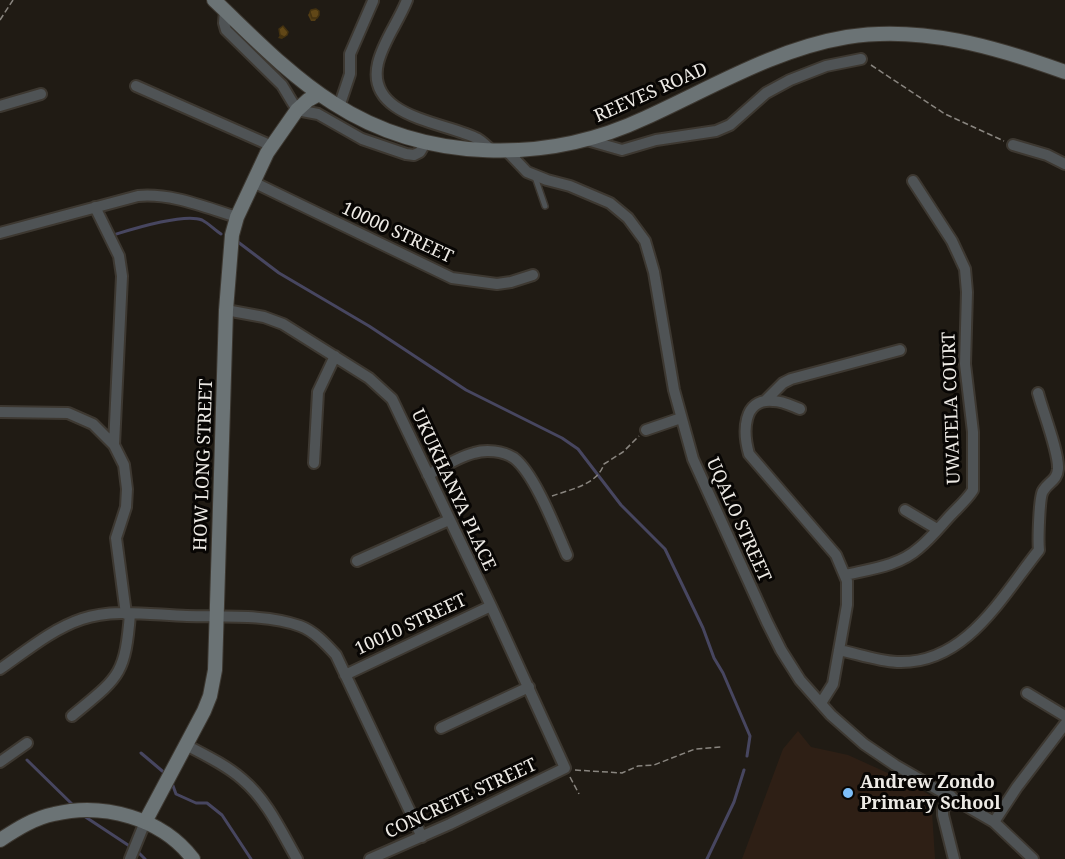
<!DOCTYPE html>
<html>
<head>
<meta charset="utf-8">
<style>
	body { margin:0 }
	canvas { display:block; background:#201b14 }
</style>
</head>
<body>
<canvas width="1065" height="859"></canvas>
<script>
const g = document.querySelector('canvas').getContext('2d');
g.lineJoin = 'round';
function fill(path, color) { g.fillStyle = color; g.fill(path, 'evenodd'); }
function trace(path, color, width, dash) { g.strokeStyle = color; g.lineWidth = width; g.lineCap = dash ? 'butt' : 'round'; g.setLineDash(dash || []); g.stroke(path); }
function drawText(font, color, halo, rows, align = 'center') {
  g.font = font + ' "Noto Serif",serif'; g.lineWidth = 6; g.setLineDash([]); g.textBaseline = 'middle'; g.strokeStyle = halo; g.fillStyle = color; for (const [text, x, y, turn = 0] of rows) {
    g.save(); g.translate(x, y); g.rotate((+turn || 0) * Math.PI / 180); g.textAlign = isNaN(turn) ? turn : align; if (halo) g.strokeText(text, 0, 0); g.fillText(text, 0, 0); g.restore();
  }
}
const education = new Path2D(`
	M798 731 811 747 848 755 914 785 931 796 935 859H742L783 749Z`);
const stream = new Path2D(`
	M113 235C133 229 184 213 202 220 208 223 215 230 221 234
	M238 242 279 273 369 326 466 390 562 438 578 449 621 505 665 549 703 628 714 658 723 673 750 736 747 756
	M141 753 167 775
	M27 760 75 807
	M172 783 176 794 196 803H207L222 815 251 859
	M84 816 131 847
	M137 851 145 859
	M707 859 734 802 744 770`);
const path = new Path2D(`
	M0 20 13 0
	M871 65 945 114 1004 141
	M552 496C571 489 597 485 604 464L623 452 639 436
	M575 770 622 773 638 766 654 765 695 749 721 747
	M570 777 579 794`);
const lane = new Path2D(`
	M535 177 545 206`);
const street = new Path2D(`
	M407 0C399 21 383 41 378 63 365 118 446 122 478 139 483 142 488 147 492 151
	M225 10 224 23 226 30 282 85 297 110 318 114 362 139 406 154 414 155 420 152 426 142
	M136 86 272 146
	M0 106 41 94
	M339 107 350 74V54L373 1
	M587 140 622 150 656 140 716 131 730 125 766 93 790 80 826 66 861 59
	M1013 145 1047 155 1065 164
	M507 151 527 172 547 180 570 186 610 203 628 218 645 241 654 272 674 390 693 459 767 622 781 650 800 680 831 715 864 744 895 765 994 822 1033 859
	M253 182 452 278 497 284 511 282 533 275
	M95 207 119 256 122 276 114 445
	M0 233 138 196C172 193 204 207 237 217
	M226 310 264 317 283 324 369 378 392 399 491 606 565 768 450 824 370 859
	M765 401 783 383 791 379 900 350
	M800 409C792 406 783 401 773 401 742 398 743 433 749 454L836 555 847 581V605L833 684 821 703
	M0 412 68 413 93 424 114 445 124 465 127 489 126 507 116 538 126 614
	M646 430 681 418
	M314 463 318 392 335 356
	M428 475C443 467 458 457 474 453 486 449 503 451 514 458 535 474 556 530 567 555
	M905 510 937 529
	M357 561 449 520
	M845 575C871 569 899 566 919 548 930 539 939 528 948 518 956 509 967 500 973 490V432L965 364 967 292 965 269 952 241 913 181
	M839 650C858 654 878 661 897 662 966 665 1002 596 1039 550 1038 542 1039 497 1043 491 1048 482 1057 481 1058 469 1059 452 1043 412 1038 393
	M0 669C26 651 52 629 82 619 114 608 153 615 187 616 222 617 267 614 300 626 314 631 326 644 336 655L422 837
	M345 675 491 606
	M1027 693 1065 716
	M72 716C119 677 125 676 130 614
	M441 728 529 687
	M186 745C205 755 226 765 242 779 267 800 281 831 297 859
	M0 762 27 743
	M951 796 943 810V815L954 859
	M994 822 1017 787 1065 724
	M130 859 145 822`);
const secondary = new Path2D(`
	M214 0C252 36 289 75 333 103 426 163 547 164 645 118 711 88 775 49 847 37 921 25 996 47 1065 72
	M145 822 204 711 210 696 215 670 226 310 232 235 237 217 267 153 297 110 308 100 319 94
	M0 840C17 829 34 818 54 814 103 802 162 818 193 859`);
const wall = new Path2D(`
	M311 10 319 15 315 21H311L308 15Z`);
const shadedWall = new Path2D(`
	M280 35H287L282 39 278 38Z`);
const building = new Path2D(`
	M316 9 319 11V15L317 18H312L310 12 311 10Z
	M283 26 288 32 287 35 284 37 280 35 279 29Z`);
const markers = [
	[848,793,6,"#7dbef9"]
];
const streetNames = [
	["REEVES ROAD",651,93,-24],
	["10000 STREET",397,233,25],
	["UWATELA COURT",952,408,-92],
	["HOW LONG STREET",204,465,-88],
	["UKUKHANYA PLACE",453,490,65],
	["UQALO STREET",738,520,66],
	["10010 STREET",411,625,-25],
	["CONCRETE STREET",461,799,-25]
];
const poiNames = [
	["Andrew Zondo",860,783],
	["Primary School",860,804]
];
fill(education, '#2e1f15');
trace(stream, '#474660', 3);
trace(lane, '#3d3831', 8);
trace(street, '#3d3831', 14);
trace(secondary, '#3d3831', 16);
trace(path, '#89857f', 1.5, [6, 3]);
trace(lane, '#4f5355', 5);
trace(street, '#4f5355', 10);
trace(secondary, '#6b7375', 14);
fill(wall, '#533d14');
fill(shadedWall, '#443210');
fill(building, '#614717');
trace(building, '#443210', 1.5);
for (const [x, y, r, color] of markers) { const dot = new Path2D(); dot.arc(x, y, r, 0, 2 * Math.PI); g.fillStyle = color; g.fill(dot); trace(dot, '#080604', 2); }
drawText('18px', '#edeae5', '#080604', streetNames);
drawText('bold 18px', '#edeae5', '#080604', poiNames, 'left');
</script>
</body>
</html>
